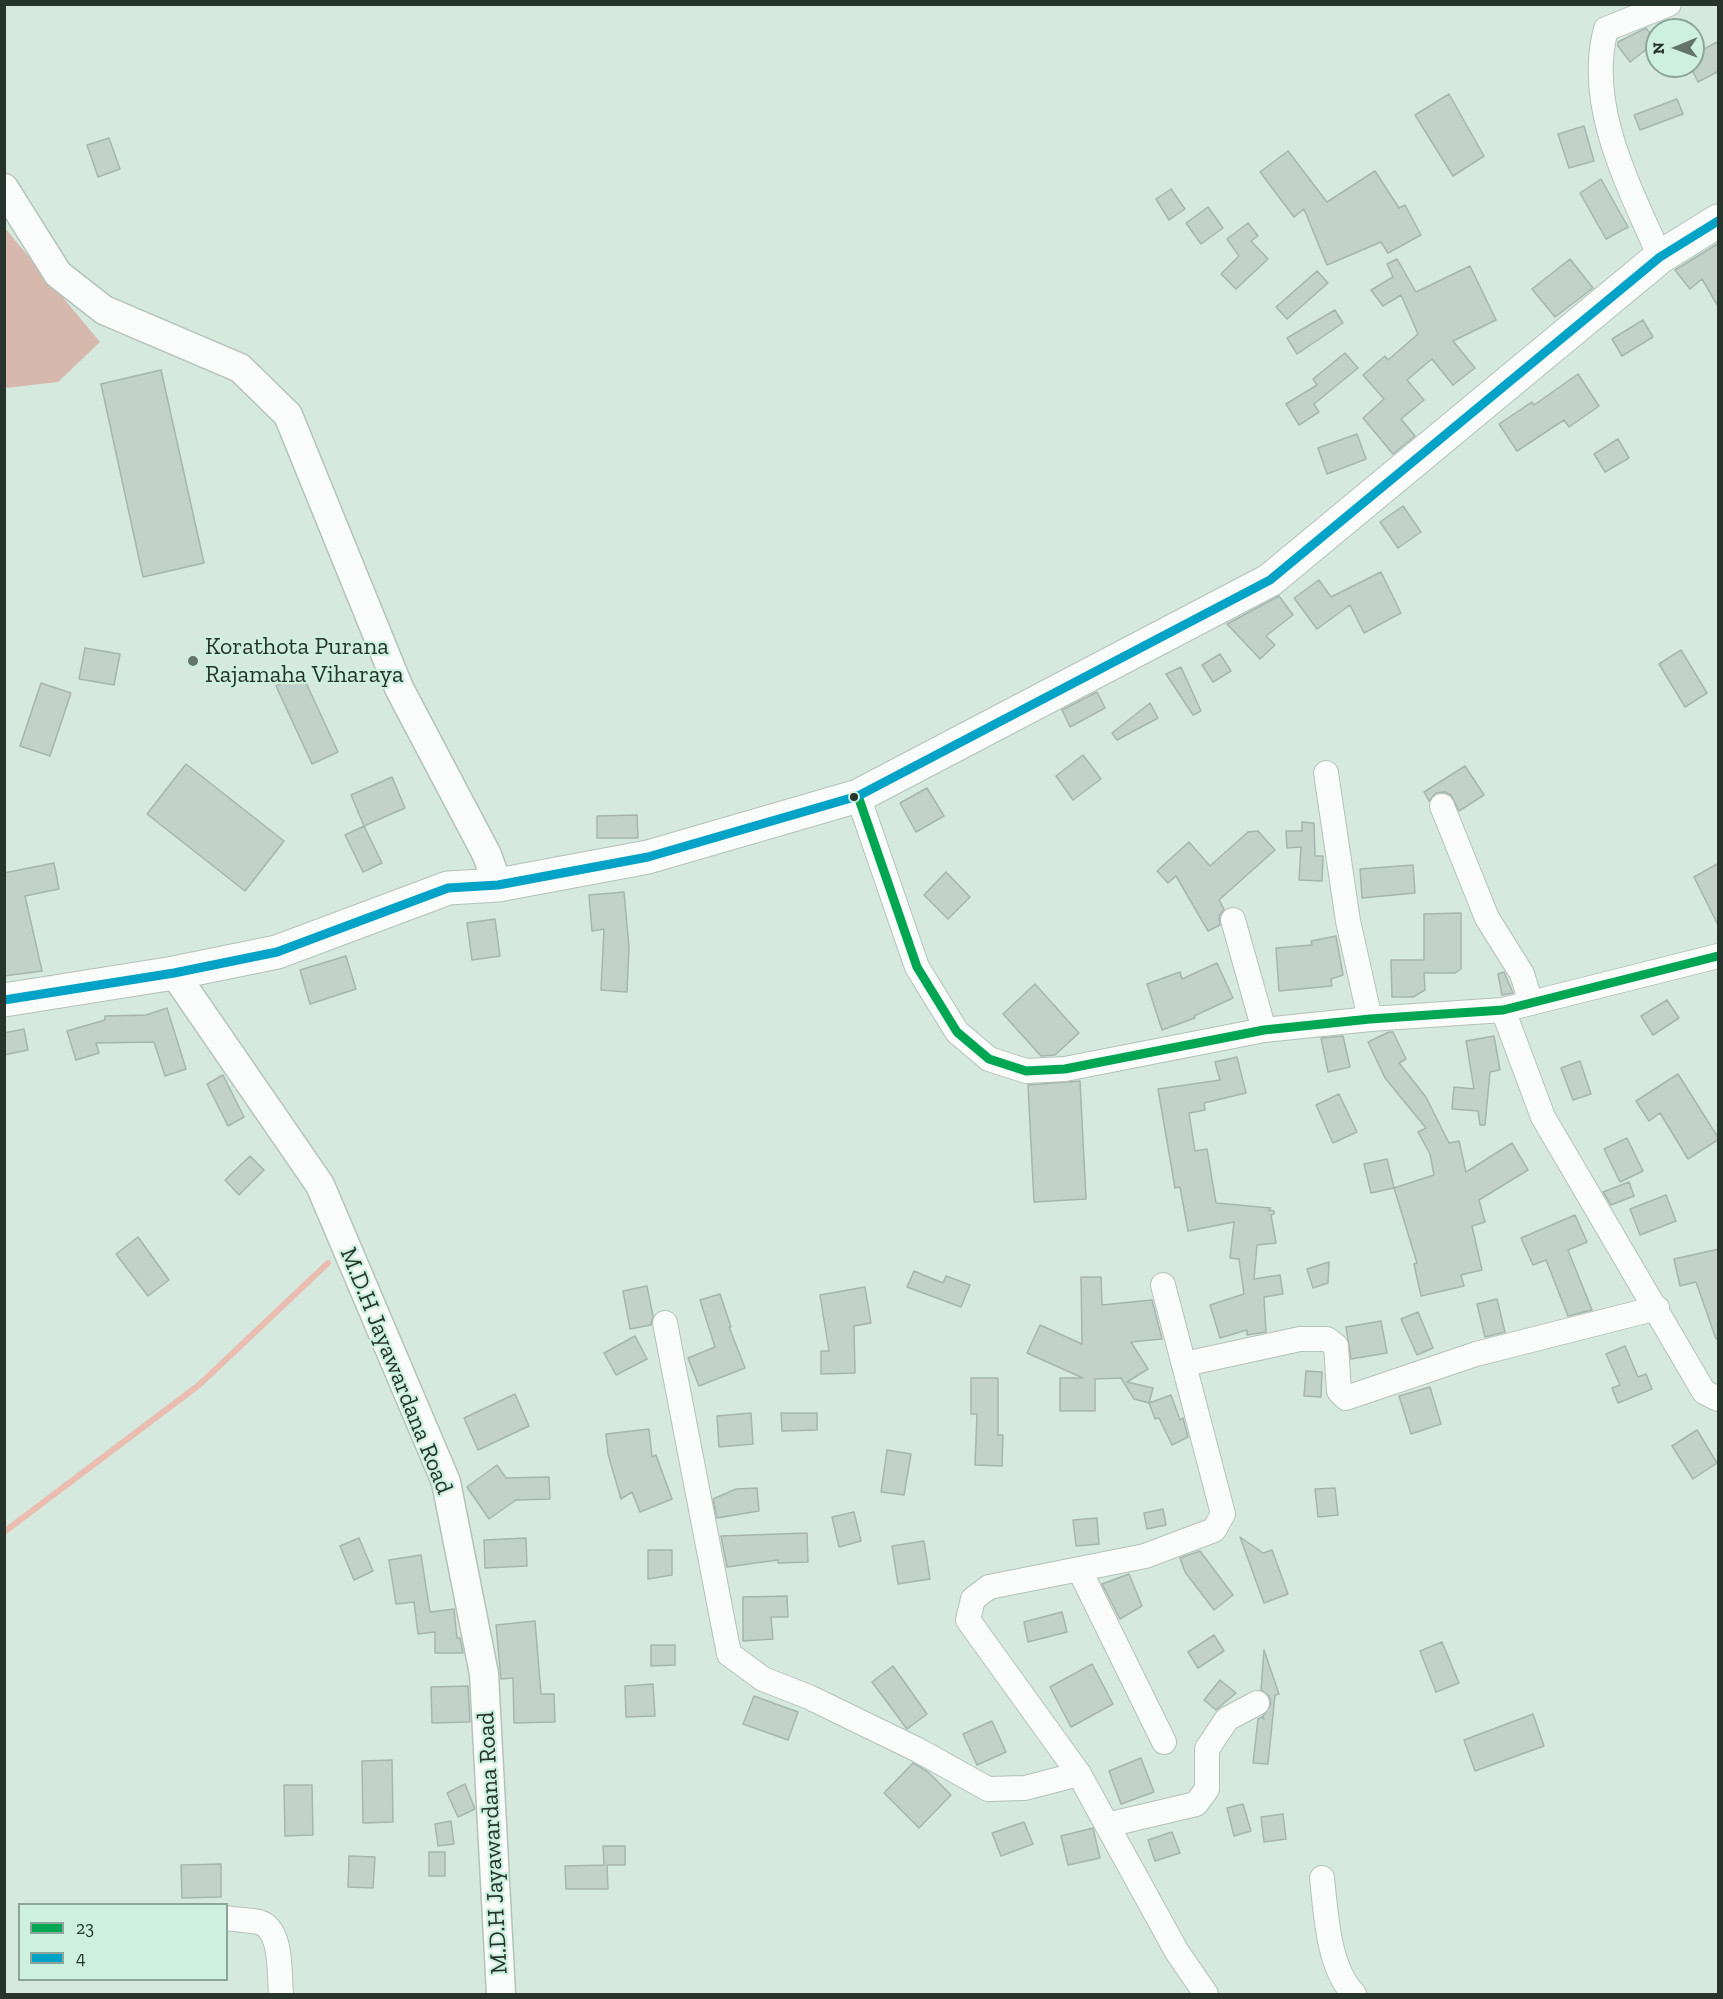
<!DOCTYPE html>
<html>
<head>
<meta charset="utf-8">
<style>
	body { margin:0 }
	#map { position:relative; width:1723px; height:1999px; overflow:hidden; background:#d6e9df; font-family:"Zilla Slab",serif }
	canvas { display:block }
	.frame { position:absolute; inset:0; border:6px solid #26342d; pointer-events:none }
	.legend { position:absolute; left:18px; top:1903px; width:210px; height:78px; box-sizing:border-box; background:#cef1df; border:2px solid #8ba598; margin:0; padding:8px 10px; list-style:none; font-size:18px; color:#26342d }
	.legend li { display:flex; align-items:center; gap:12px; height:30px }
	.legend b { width:30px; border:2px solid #8ba598 }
	.north { position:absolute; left:1645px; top:18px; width:60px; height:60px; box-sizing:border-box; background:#cef1df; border:2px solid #8ba598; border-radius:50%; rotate:269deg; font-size:16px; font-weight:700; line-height:24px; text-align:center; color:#26342d }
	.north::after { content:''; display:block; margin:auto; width:21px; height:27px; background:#64736b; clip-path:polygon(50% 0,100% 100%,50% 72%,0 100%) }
</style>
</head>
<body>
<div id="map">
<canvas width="1723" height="1999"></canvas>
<div class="frame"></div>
<ul class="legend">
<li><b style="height:8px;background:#00a651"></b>23</li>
<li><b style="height:8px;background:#02a3c6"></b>4</li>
</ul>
<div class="north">N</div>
</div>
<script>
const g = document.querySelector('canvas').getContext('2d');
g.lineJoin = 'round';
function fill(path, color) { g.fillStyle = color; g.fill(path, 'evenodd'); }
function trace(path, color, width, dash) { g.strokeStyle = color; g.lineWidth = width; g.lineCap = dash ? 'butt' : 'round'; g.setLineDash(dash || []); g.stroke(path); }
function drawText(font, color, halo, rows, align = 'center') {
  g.font = font + ' "Zilla Slab",serif'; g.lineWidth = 4.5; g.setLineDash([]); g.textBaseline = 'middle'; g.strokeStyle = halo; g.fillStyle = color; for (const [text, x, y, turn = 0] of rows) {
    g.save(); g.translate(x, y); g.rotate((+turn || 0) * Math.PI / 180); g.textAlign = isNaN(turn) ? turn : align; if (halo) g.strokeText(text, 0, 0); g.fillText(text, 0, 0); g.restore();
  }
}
const forest = new Path2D(`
	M4 227 100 342 58 382 5 388Z`);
const stream = new Path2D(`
	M4 1532 199 1385 328 1263`);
const building = new Path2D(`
	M1646 28 1656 42 1630 62 1618 46V42Z
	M1719 41V71L1698 82 1693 72V55Z
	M1449 94 1484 156 1453 176 1415 115Z
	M1677 99 1683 114 1640 130 1634 115Z
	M1584 126 1594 161 1569 168 1558 134Z
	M109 138 120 169 98 177 87 145Z
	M1288 151 1327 202 1375 171 1399 208 1405 205 1421 235 1388 253 1381 242 1327 265 1304 209 1294 217 1260 172Z
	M1601 179 1628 227 1606 239 1580 193Z
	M1171 189 1185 209 1169 220 1156 199Z
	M1208 207 1223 228 1201 244 1186 223Z
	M1248 223 1258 236 1251 241 1268 259 1236 289 1221 274 1239 256 1227 239Z
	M1719 243V308L1702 279 1690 289 1675 270Z
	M1397 259 1416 292 1470 266 1496 320 1453 341 1475 368 1453 385 1432 359 1407 380 1424 400 1401 419 1415 436 1393 454 1363 418 1384 399 1363 375 1385 356 1388 360 1418 334 1401 295 1383 306 1371 290 1393 277 1387 264Z
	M1570 259 1593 288 1555 317 1532 289Z
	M1317 271 1328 283 1287 319 1276 307Z
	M1335 310 1343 323 1297 354 1287 338Z
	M1643 320 1653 337 1622 356 1612 339Z
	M1345 353 1358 368 1314 404 1319 412 1299 425 1286 404 1317 385 1313 379Z
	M161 370 204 563 143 577 101 384Z
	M1578 374 1599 406 1569 427 1564 420 1517 451 1499 424 1532 402 1534 405Z
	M1357 434 1366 459 1327 474 1318 448Z
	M1618 439 1629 458 1605 472 1594 454Z
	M1403 506 1421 532 1398 548 1380 522Z
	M1381 572 1401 613 1364 633 1350 605 1317 629 1294 598 1319 580 1331 597Z
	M1279 596 1293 615 1266 636 1275 645 1260 659 1227 624Z
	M85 648 120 654 114 685 79 679Z
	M1681 650 1707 693 1685 707 1659 664Z
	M1220 654 1231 671 1213 682 1202 665Z
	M1181 667 1201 711 1193 715 1166 674Z
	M302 674 338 752 312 764 276 686Z
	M41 683 71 693 50 756 20 746Z
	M1097 692 1105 708 1070 727 1062 710Z
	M1150 703 1158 718 1117 740 1112 733Z
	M1083 755 1101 779 1073 800 1056 776Z
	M186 764 284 841 245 891 147 814Z
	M1465 766 1484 795 1459 811 1451 795 1445 792 1436 793 1429 801 1424 792Z
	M392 777 405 808 364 826 351 795Z
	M927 788 944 816 916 832 900 803Z
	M637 815 638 838H597V816Z
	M1302 822 1314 823 1315 856H1323L1322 881 1299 880 1301 847 1287 848 1286 831H1302Z
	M364 826 382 863 363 872 345 835Z
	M1258 831 1275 850 1219 900 1224 909 1219 916 1220 925 1208 931 1176 876 1168 883 1157 871 1189 842 1210 866 1248 832Z
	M54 863 59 889 25 896 42 971 4 976V873Z
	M1719 863V927L1694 877Z
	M1413 865 1415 893 1362 898 1360 869Z
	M946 872 970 897 948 919 924 895Z
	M624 892 629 947 627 992 601 990 604 929 592 931 589 895Z
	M1461 913V969L1455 973H1424L1425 990 1413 997H1392L1391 960H1424V914Z
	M495 919 500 956 472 960 467 923Z
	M1336 936 1343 975 1331 979 1332 986 1279 991 1276 948 1312 945 1311 941Z
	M346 956 356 989 310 1004 300 970Z
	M1217 963 1233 998 1194 1016 1195 1018 1162 1030 1147 984 1180 972 1182 979Z
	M1504 972 1513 993 1502 995 1498 974Z
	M1035 984 1079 1033 1055 1055 1041 1056 1003 1014Z
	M1667 1000 1679 1018 1653 1035 1641 1016Z
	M167 1008 186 1069 165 1076 154 1042 96 1043 99 1053 76 1060 67 1031 105 1020V1016L146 1015Z
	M24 1029 28 1050 4 1055V1033Z
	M1389 1032H1393L1406 1059 1399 1063 1426 1097 1449 1143 1459 1141 1466 1172 1512 1143 1528 1170 1479 1200 1485 1222 1472 1226 1482 1270 1461 1275 1464 1286 1421 1296 1414 1264 1417 1263 1394 1188 1434 1175 1430 1154 1418 1132 1426 1128 1385 1078 1368 1042Z
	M1343 1036 1350 1067 1328 1072 1321 1038Z
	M1494 1036 1500 1070 1490 1072 1485 1125H1480L1478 1111 1452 1109 1454 1087 1474 1089 1466 1041Z
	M1237 1057 1246 1093 1204 1103 1205 1110 1189 1113 1195 1151 1207 1149 1216 1203 1271 1208 1268 1210 1274 1211V1214L1271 1215 1276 1243 1257 1245 1254 1279 1280 1275 1283 1294 1264 1297 1266 1332 1247 1335V1330L1220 1338 1210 1305 1244 1294 1239 1259 1230 1258 1234 1222 1188 1231 1180 1187 1175 1188 1158 1089 1220 1080 1215 1062Z
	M1580 1061 1591 1094 1573 1100 1561 1068Z
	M1678 1074 1719 1139 1688 1159 1660 1113 1649 1121 1636 1101Z
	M223 1075 244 1117 228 1126 207 1084Z
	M1080 1081 1086 1199 1034 1202 1028 1085Z
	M1339 1094 1357 1132 1333 1143 1316 1105Z
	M1627 1138 1643 1171 1620 1182 1604 1149Z
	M250 1156 264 1170 239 1195 225 1180Z
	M1387 1159 1394 1188 1371 1193 1364 1164Z
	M1629 1182 1634 1196 1611 1205 1603 1192Z
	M1666 1195 1676 1221 1640 1235 1630 1209Z
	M1575 1215 1587 1242 1568 1250 1592 1310 1568 1316 1546 1260 1533 1265 1521 1238Z
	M138 1237 169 1280 148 1296 116 1254Z
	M1719 1249V1339H1716L1696 1282 1680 1286 1674 1259Z
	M1329 1262 1328 1283 1313 1288 1307 1269Z
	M914 1271 943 1283 946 1276 970 1285 961 1307 907 1287Z
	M1081 1277H1101L1102 1305 1152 1300 1162 1339 1131 1342 1148 1369 1127 1382 1153 1388 1149 1403 1134 1399 1121 1378 1095 1379V1411H1060V1378H1083L1027 1353 1040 1325 1082 1344Z
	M647 1286 653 1316 651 1325 630 1329 623 1291Z
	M865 1287 871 1323 854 1326 855 1373 821 1374V1351H829L820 1295Z
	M720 1294 731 1327H729L745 1368 699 1386 688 1358 715 1347 700 1300Z
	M1497 1299 1505 1332 1485 1337 1477 1304Z
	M1418 1312 1433 1348 1417 1355 1401 1319Z
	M1381 1321 1387 1353 1351 1359 1346 1327Z
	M635 1336 647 1359 616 1375 604 1353Z
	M1625 1346 1638 1377 1646 1374 1652 1389 1618 1403 1612 1388 1620 1385 1606 1354Z
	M1306 1371 1322 1372 1321 1397 1304 1396Z
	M971 1378H998V1435H1003L1002 1466 975 1465 977 1414H971Z
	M1430 1387 1441 1424 1411 1434 1399 1396Z
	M515 1394 529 1426 478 1450 464 1418Z
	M1171 1395 1180 1420 1183 1418 1188 1437 1172 1445 1159 1418 1155 1419 1149 1403Z
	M751 1413 753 1444 719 1447 717 1416Z
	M781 1413H817V1430L782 1431Z
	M649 1429 652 1457 656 1455 672 1499 640 1512 632 1492 621 1499 608 1454 606 1434Z
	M1697 1430 1717 1463 1693 1479 1672 1446Z
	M887 1450 911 1454 904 1495 881 1492Z
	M497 1465 506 1478 549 1477 550 1499 516 1500 489 1519 467 1487Z
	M757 1488 759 1511 717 1518 713 1499 736 1489Z
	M1335 1488 1338 1515 1318 1517 1315 1489Z
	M1163 1509 1166 1525 1147 1529 1144 1513Z
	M854 1512 861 1541 839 1547 832 1517Z
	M1097 1518 1099 1544 1076 1546 1073 1520Z
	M807 1533 808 1562 778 1563V1560L727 1567 721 1536Z
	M1240 1537 1263 1553 1272 1550 1288 1594 1264 1603Z
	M359 1538 373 1571 354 1580 340 1546Z
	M526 1538 527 1566 485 1568 484 1540Z
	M924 1541 930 1579 898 1584 892 1546Z
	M648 1550H672V1575L648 1579Z
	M1200 1551 1233 1595 1214 1610 1185 1572 1180 1558Z
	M421 1555 430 1612 454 1609 457 1638H460L463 1653H435V1632L418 1634 414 1602 396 1604 389 1560Z
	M1129 1574 1142 1606 1120 1619 1102 1584Z
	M787 1596 788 1617H771L773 1639 743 1641V1597Z
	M1062 1612 1067 1632 1028 1642 1024 1622Z
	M535 1621 541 1694H554L555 1722 514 1723 513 1678 501 1679 496 1625Z
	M1214 1635 1224 1651 1198 1668 1188 1652Z
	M1442 1642 1459 1683 1436 1692 1420 1651Z
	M651 1645H675V1665L651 1666Z
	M1264 1650 1279 1694 1275 1695 1268 1764 1253 1763 1258 1719 1262 1717 1264 1719 1263 1716 1271 1704 1269 1696 1261 1690Z
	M1092 1664 1113 1704 1071 1727 1050 1687Z
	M893 1666 927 1714 907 1729 872 1682Z
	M1220 1680 1236 1693 1216 1710 1204 1700Z
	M653 1684 655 1716 626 1717 625 1686Z
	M468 1686 470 1722 432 1723 431 1687Z
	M754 1696 798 1712 788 1740 743 1724Z
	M1533 1714 1544 1746 1475 1771 1464 1740Z
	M992 1721 1006 1752 977 1765 963 1734Z
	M1141 1758 1154 1792 1121 1804 1109 1771Z
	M392 1760 393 1822 363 1823 362 1761Z
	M913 1763 928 1772 951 1795 919 1828 884 1793Z
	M465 1784 475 1809 458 1817 447 1793Z
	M284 1785H312L313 1835 285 1836Z
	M1243 1804 1251 1831 1234 1836 1227 1808Z
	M1283 1814 1286 1839 1264 1842 1261 1817Z
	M451 1821 454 1844 438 1846 435 1824Z
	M1024 1822 1033 1844 1001 1856 992 1833Z
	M1093 1828 1100 1858 1068 1865 1061 1836Z
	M1172 1832 1180 1853 1155 1861 1148 1840Z
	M603 1846H625V1865H607L608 1889H566L565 1866 604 1865Z
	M429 1852H445V1876H429Z
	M349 1856 375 1857 373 1888 348 1887Z
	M221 1864V1897L182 1898 181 1865Z`);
const minor = new Path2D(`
	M1660 257C1630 188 1585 106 1606 29L1669 4
	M1326 773 1348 921 1370 1019
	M858 796 917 967 957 1032 989 1059 1026 1071 1065 1069 1264 1030 1370 1019 1503 1010 1718 956
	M1442 806 1487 918 1522 974 1531 1003
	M1233 920 1264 1030
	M1503 1010 1543 1117 1704 1392 1718 1399
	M1163 1285 1223 1514 1214 1530 1145 1556 989 1587 973 1599 968 1620 1079 1774 1177 1952 1206 1994
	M665 1323 729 1654 763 1679 809 1697 918 1750 988 1789 1025 1788 1079 1774
	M1185 1364 1300 1339H1327L1336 1346 1339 1391 1346 1398 1476 1354 1657 1308
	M1080 1571 1164 1742
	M1107 1825 1196 1804 1207 1789V1749L1227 1719 1257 1703
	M1322 1878C1326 1913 1328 1968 1354 1994
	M226 1918C237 1920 249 1920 259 1922 283 1929 279 1975 281 1994`);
const tertiary = new Path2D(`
	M4 188 58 274 104 310 240 368 288 415 399 688 487 855 498 885
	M174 973 320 1185 446 1482 484 1674 501 1994`);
const primary = new Path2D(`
	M4 1000 174 973 277 952 448 888 498 885 648 857 858 796 1270 580 1660 257 1718 221`);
const bus1 = new Path2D(`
	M858 796 917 967 957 1032 989 1059 1026 1071 1065 1069 1264 1030 1370 1019 1503 1010 1718 956`);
const bus2 = new Path2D(`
	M4 1000 174 973 277 952 448 888 498 885 648 857 858 796 1270 580 1660 257 1718 221`);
const markers = [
	[193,661,6,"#64736b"],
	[854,797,5,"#26342d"]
];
const poiNames = [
	["Korathota Purana",205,647],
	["Rajamaha Viharaya",205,675]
];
const streetNames = [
	["M.D.H Jayawardana Road",396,1371,68],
	["M.D.H Jayawardana Road",493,1843,-93]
];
fill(forest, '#d7b8ac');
trace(stream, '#eabdb0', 6);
fill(building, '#c2d1ca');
trace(building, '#a6b5ae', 1.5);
trace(minor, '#b3c2ba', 26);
trace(tertiary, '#b3c2ba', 31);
trace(primary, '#b3c2ba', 35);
trace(minor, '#f9fcfa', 24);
trace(tertiary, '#f9fcfa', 28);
trace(primary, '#f9fcfa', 33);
trace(bus1, '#00a651', 9);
trace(bus2, '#02a3c6', 9);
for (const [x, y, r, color] of markers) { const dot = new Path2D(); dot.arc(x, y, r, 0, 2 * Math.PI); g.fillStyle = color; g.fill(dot); trace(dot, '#cef1df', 2); }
drawText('24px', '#26342d', '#cef1df', poiNames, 'left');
drawText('24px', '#26342d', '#cef1df', streetNames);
</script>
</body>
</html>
